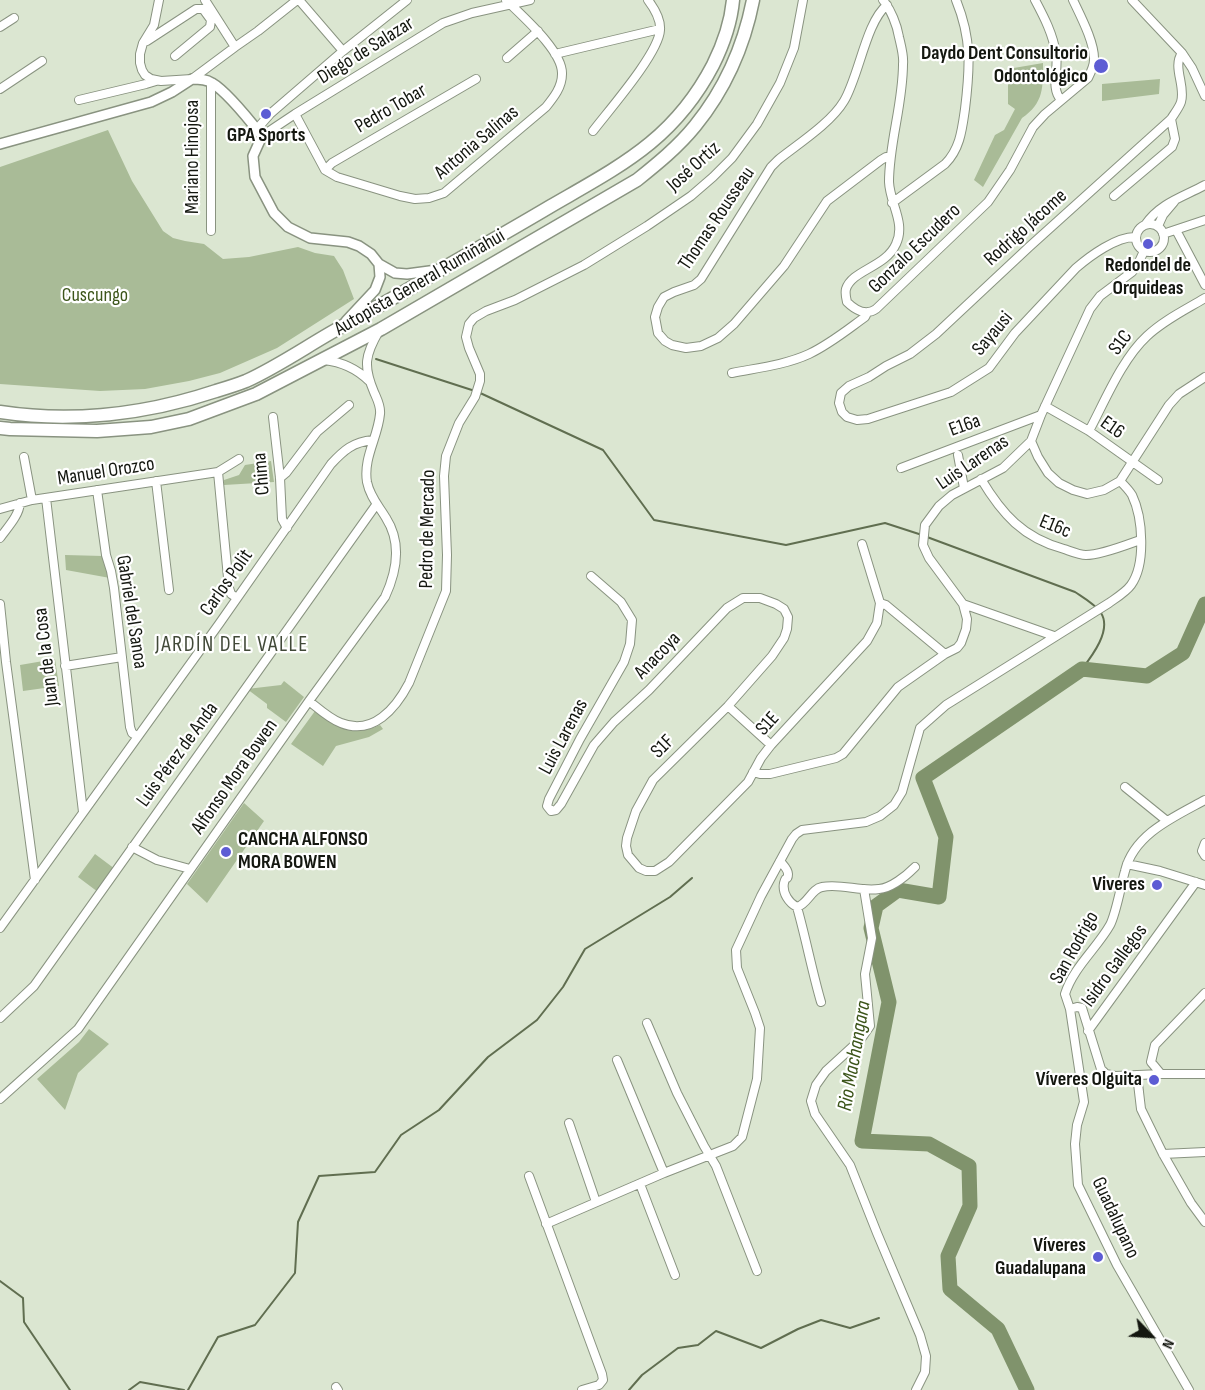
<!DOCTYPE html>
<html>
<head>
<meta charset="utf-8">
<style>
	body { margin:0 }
	#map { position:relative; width:1205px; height:1390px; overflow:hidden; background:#dbe6d1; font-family:"Sofia Sans Condensed",sans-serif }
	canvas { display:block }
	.north { position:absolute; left:1121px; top:1306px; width:60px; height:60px; -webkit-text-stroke:4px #fff; paint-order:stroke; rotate:115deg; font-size:16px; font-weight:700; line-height:24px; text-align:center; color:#141710 }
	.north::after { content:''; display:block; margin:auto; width:21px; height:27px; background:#141710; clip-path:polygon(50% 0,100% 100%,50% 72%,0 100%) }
</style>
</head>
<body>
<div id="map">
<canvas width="1205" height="1390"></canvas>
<div class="north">N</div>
</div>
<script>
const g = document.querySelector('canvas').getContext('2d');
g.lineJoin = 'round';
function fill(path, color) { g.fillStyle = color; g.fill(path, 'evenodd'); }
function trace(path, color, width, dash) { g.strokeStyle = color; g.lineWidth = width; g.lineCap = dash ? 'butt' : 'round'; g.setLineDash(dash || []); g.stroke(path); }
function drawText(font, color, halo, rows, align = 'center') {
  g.font = font + ' "Sofia Sans Condensed",sans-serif'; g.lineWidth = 4.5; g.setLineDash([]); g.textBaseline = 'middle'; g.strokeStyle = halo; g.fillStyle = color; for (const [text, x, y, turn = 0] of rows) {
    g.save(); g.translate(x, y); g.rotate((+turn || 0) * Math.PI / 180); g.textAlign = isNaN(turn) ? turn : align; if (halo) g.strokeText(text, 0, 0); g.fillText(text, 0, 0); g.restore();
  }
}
const green = new Path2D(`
	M1043 63C1043 87 1044 103 1022 118L983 187 974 180 995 135 1004 130 1015 109 1008 104V69Z
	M1160 79 1159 94 1102 101V84Z
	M108 130 132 181 163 231 173 238 185 241 204 244 223 259 249 257 298 247 315 253 334 256 343 270 354 299 277 348 220 373 189 381 145 389 100 391 0 384V167Z
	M271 461 274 482 224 485V480L239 475 245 465Z
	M65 555 103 556 104 565 111 575 110 578 66 570Z
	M55 659 59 686 23 691 20 665Z
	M284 681 304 697 286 722 267 708V704L247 689 281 685Z
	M315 711C338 726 352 738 380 725L383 729 369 737 336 746 323 766 291 744Z
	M244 803 264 821 207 903 187 884Z
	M95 854 115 869 98 892 78 877Z
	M89 1029 109 1044 78 1073 65 1110 37 1079 79 1042Z`);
const stream = new Path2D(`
	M376 359 478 392 603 450 654 520 786 545 885 523 922 535
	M927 537 1075 592C1084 598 1095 604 1101 613 1112 630 1092 656 1082 669
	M0 1281 23 1298 24 1322 70 1390
	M129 1390 140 1382 184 1390
	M188 1390 218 1337 255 1325 295 1273 298 1222 319 1176 375 1172 401 1135 439 1110 488 1057 537 1020 563 987 585 949 670 897 692 878
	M629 1390 642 1375 678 1348 698 1345 716 1331 761 1348 798 1329 821 1320 850 1328 879 1318`);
const river = new Path2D(`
	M1027 1390 998 1329 950 1289 948 1256 970 1206 969 1166 929 1144 862 1141 889 1002 871 928 876 906 898 890 939 897 946 837 923 778 1082 669 1147 676 1183 653 1205 604`);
const minor = new Path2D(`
	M159 0 154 25 143 43 140 54V63L142 70 145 75 151 79 161 81 192 79 235 47 258 31 297 0
	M205 0 235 47
	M299 0 343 51
	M883 0C891 10 897 25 899 37 901 46 904 56 903 64 903 104 889 143 889 182 890 204 906 223 896 244 886 267 852 270 846 289 845 293 846 298 847 302 855 310 866 316 876 309L988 202 1010 170 1033 127 1045 114 1088 78C1091 72 1094 66 1094 60 1095 43 1080 15 1073 0
	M1035 0C1044 17 1053 34 1056 54 1059 70 1050 87 1061 100
	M1132 0 1182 53 1192 68 1205 96
	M887 5C866 22 859 76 844 101 831 123 798 144 778 160L771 167 701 279 694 285 674 292 664 297 658 307 655 317 658 333 665 341 672 345 686 348 701 346 718 338 734 324 784 266 827 201 881 160 886 157H890
	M0 27 14 18
	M147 41 196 9H203L211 20 210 27 175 56
	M555 54 660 29
	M507 58 538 31
	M0 89 42 61
	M79 100 146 84 156 81
	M295 114 325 170 337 177 400 196 415 199 429 198 444 193 546 107C554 97 562 87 562 74 563 51 522 16 506 0
	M256 130 270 114 343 51 407 0
	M593 131C609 110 659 53 660 30 661 19 654 8 648 0
	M262 136 295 114 443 23 472 13 530 0
	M325 170 332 163 476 79
	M1114 196 1172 147 1175 139 1171 119
	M892 203 945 164C960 149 962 130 965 109 970 68 972 39 956 0
	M1136 238a14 14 0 1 1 28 0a14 14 0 1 1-28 0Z
	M1145 225C1160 203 1183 197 1205 185
	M1158 226 1163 215 1174 202
	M1176 230 1205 285
	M211 231V83
	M1163 234 1205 220
	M1136 237C1117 236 1090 256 1076 268L1015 333 989 368 951 392 868 419 857 420 847 417 842 412 839 403 841 393 849 386 869 377 886 366 910 354 936 334 1029 247 1171 119C1174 114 1179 108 1181 102 1186 86 1172 67 1182 53
	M324 360C342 362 356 368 369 381
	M732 373C757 368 785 365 809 354 830 344 847 330 865 317L867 313
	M1045 406 1089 431 1158 480
	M273 417 280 478 282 519 287 528
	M1089 431C1105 401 1122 359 1147 336 1164 320 1185 310 1205 298
	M1031 441 1038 457 1048 473 1059 483 1073 490 1087 494 1104 490 1120 481 1169 405 1179 394 1205 377
	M958 455 964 488
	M24 457 32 500
	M901 468 1041 415
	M218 472 229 588 231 594 237 598
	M280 478 286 473 317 432 349 405
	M981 479C1002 514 1023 538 1064 549 1070 551 1079 555 1086 555 1101 555 1126 545 1140 540
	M156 481 169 590
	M97 490 106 555 111 571 114 588 130 727 132 733 137 736
	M46 498 83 812
	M0 509 32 500 218 472 239 459
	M0 538C7 528 19 516 20 503
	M591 576 621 602 632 620 630 644 624 662 580 739 549 799 547 806 551 811 556 810 561 804 594 745 614 722 649 690 727 608 743 598H760L776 604 784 609 788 617 787 629 784 638 772 656 728 706 653 780 636 811 627 838 626 846 628 855 639 868 646 871H655L669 862 748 782 761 758 771 745 867 641 877 623 880 603 862 544
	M880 603 886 605 945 654
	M0 604 6 662 35 880
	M963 604 1054 636
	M65 666 122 657
	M309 701C319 709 330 719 341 723 373 736 396 708 409 683L446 591 447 555 444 476 446 456 459 423 475 397 480 381V374L469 348 466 337 469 324 474 318 486 311 515 300 584 265 647 226 691 196 713 177 732 158 757 124 780 83 794 48 803 0
	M728 706 771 745
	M753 772 760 774H770L836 758 843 754 898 687 945 654 957 648 961 643 966 629 967 619 963 604 929 558 923 545 925 525 939 506 952 495 1003 468 1031 441 1041 415 1090 309 1100 296 1132 272 1138 264 1144 251
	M1125 787 1167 821
	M1205 843 1202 851 1205 856
	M132 847 157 860 190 869
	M780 861C783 865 788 869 788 874 788 882 786 874 784 883 782 893 789 903 797 907 808 904 811 889 822 887 841 883 860 892 879 889 891 888 906 876 915 867
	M1127 864 1160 871 1205 885
	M864 889 872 938 865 974 870 1026 861 1039 826 1071 816 1085 811 1101 815 1114 850 1165 877 1233 920 1335 926 1356 925 1372 916 1390
	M797 907C806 939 812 971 821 1002
	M0 928 219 624 331 464C344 450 353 442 373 440
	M1070 1009 1077 1007 1082 1008 1101 1069 1106 1074 1115 1076 1161 1074H1205
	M0 1018 34 986 376 505
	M647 1023 677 1093 704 1146 716 1166 757 1271
	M1088 1031 1196 882
	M617 1060 664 1173
	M1161 1074 1151 1062 1155 1045 1205 993
	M1137 1075 1141 1109 1163 1154 1191 1203 1205 1222
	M0 1099 78 1029 309 701 385 597C397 571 402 543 386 518 379 506 370 497 367 482 363 458 378 437 380 414 381 406 377 399 374 392 363 366 365 355 379 331
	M569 1123 596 1202
	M1163 1154 1205 1152
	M529 1176 602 1374 603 1380 599 1385 582 1390
	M640 1184 675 1275
	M546 1224 664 1173 733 1146 742 1137 757 1079 760 1028 755 1013 737 968 736 950 761 896 792 839 796 834 802 830 866 822 880 816 894 805 902 792 920 728 946 705 1109 603C1116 598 1126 592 1131 585 1146 564 1143 518 1132 495 1129 490 1124 485 1120 481
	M336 1387 338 1390
	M1189 1390 1117 1265 1078 1185 1075 1144 1077 1125 1084 1102 1070 1009 1065 994C1073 968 1097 948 1110 925 1116 914 1121 885 1125 871 1134 834 1174 817 1205 800`);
const tertiary = new Path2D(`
	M0 144 151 102 172 92 192 79C199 79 206 79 212 83 226 91 251 122 262 136L253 156 255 177 274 213 288 227 310 238 348 242 359 246 371 254 379 264 395 273 407 274 437 270
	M346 321 375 290 380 277 379 264`);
const trunk = new Path2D(`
	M0 412C72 423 147 414 216 391 226 388 236 385 246 381 279 366 310 344 341 327 374 308 408 291 440 270 477 249 514 228 551 206 620 166 674 140 713 65 723 45 731 22 733 0
	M0 428 10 429 97 431 151 427 189 419 256 394 381 329 637 180C657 164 678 147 695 126 725 89 744 46 753 0`);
const markers = [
	[1101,66,8,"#5d5cd4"],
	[266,114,6,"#5d5cd4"],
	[1148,244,6,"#5d5cd4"],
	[226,852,6,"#5d5cd4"],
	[1157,885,6,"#5d5cd4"],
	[1154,1080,6,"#5d5cd4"],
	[1098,1257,6,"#5d5cd4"]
];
const streetNames = [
	["Diego de Salazar",366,51,-32],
	["Pedro Tobar",391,109,-30],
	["Antonia Salinas",477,143,-40],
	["Mariano Hinojosa",193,157,-90],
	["José Ortiz",694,167,-42],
	["Thomas Rousseau",717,219,-56],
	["Rodrigo Jácome",1026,228,-42],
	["Gonzalo Escudero",915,249,-44],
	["Autopista General Rumiñahui",420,283,-30],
	["Sayausi",993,334,-50],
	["S1C",1121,343,-53],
	["E16a",965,426,-20],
	["E16",1112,428,35],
	["Luis Larenas",973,463,-34],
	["Manuel Orozco",106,472,-9],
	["Chima",262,474,-95],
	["E16c",1055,527,22],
	["Pedro de Mercado",428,529,-89],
	["Carlos Polit",227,583,-55],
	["Gabriel del Sanoa",131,612,81],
	["Anacoya",658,656,-46],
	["Juan de la Cosa",47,657,-97],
	["S1E",768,724,-48],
	["Luis Larenas",564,737,-62],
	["S1F",663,747,-45],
	["Luis Pérez de Anda",178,755,-54],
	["Alfonso Mora Bowen",235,777,-55],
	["San Rodrigo",1075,948,-61],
	["Isidro Gallegos",1115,966,-54],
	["Guadalupano",1115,1218,65]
];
const poiNames = [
	["Daydo Dent Consultorio",1088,54],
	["Odontológico",1088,77],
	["GPA Sports",266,136,"center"],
	["Redondel de",1148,266,"center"],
	["Orquideas",1148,289,"center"],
	["CANCHA ALFONSO",238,840,"left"],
	["MORA BOWEN",238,863,"left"],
	["Viveres",1145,885],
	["Víveres Olguita",1142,1080],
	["Víveres",1086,1246],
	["Guadalupana",1086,1269]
];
const parkNames = [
	["Cuscungo",95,296]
];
const waterNames = [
	["Rio Machangara",855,1056,-80]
];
const quarterNames = [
	["JARDÍN DEL VALLE",232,645]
];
fill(green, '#a9bb97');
trace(stream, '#606e50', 2);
trace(river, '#80936c', 15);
trace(minor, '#899380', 10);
trace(tertiary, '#899380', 12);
trace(trunk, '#899380', 15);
trace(minor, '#fff', 8);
trace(tertiary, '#fff', 9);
trace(trunk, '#fff', 12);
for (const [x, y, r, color] of markers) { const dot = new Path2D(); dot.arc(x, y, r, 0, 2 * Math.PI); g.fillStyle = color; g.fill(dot); trace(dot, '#fff', 2); }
drawText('20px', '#141710', '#fff', streetNames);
drawText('bold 20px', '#141710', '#fff', poiNames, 'right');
drawText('20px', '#3d561b', '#fff', parkNames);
drawText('italic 21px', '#3b5419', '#fff', waterNames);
g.letterSpacing = '1.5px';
drawText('22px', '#414938', '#fff', quarterNames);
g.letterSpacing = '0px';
</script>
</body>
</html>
